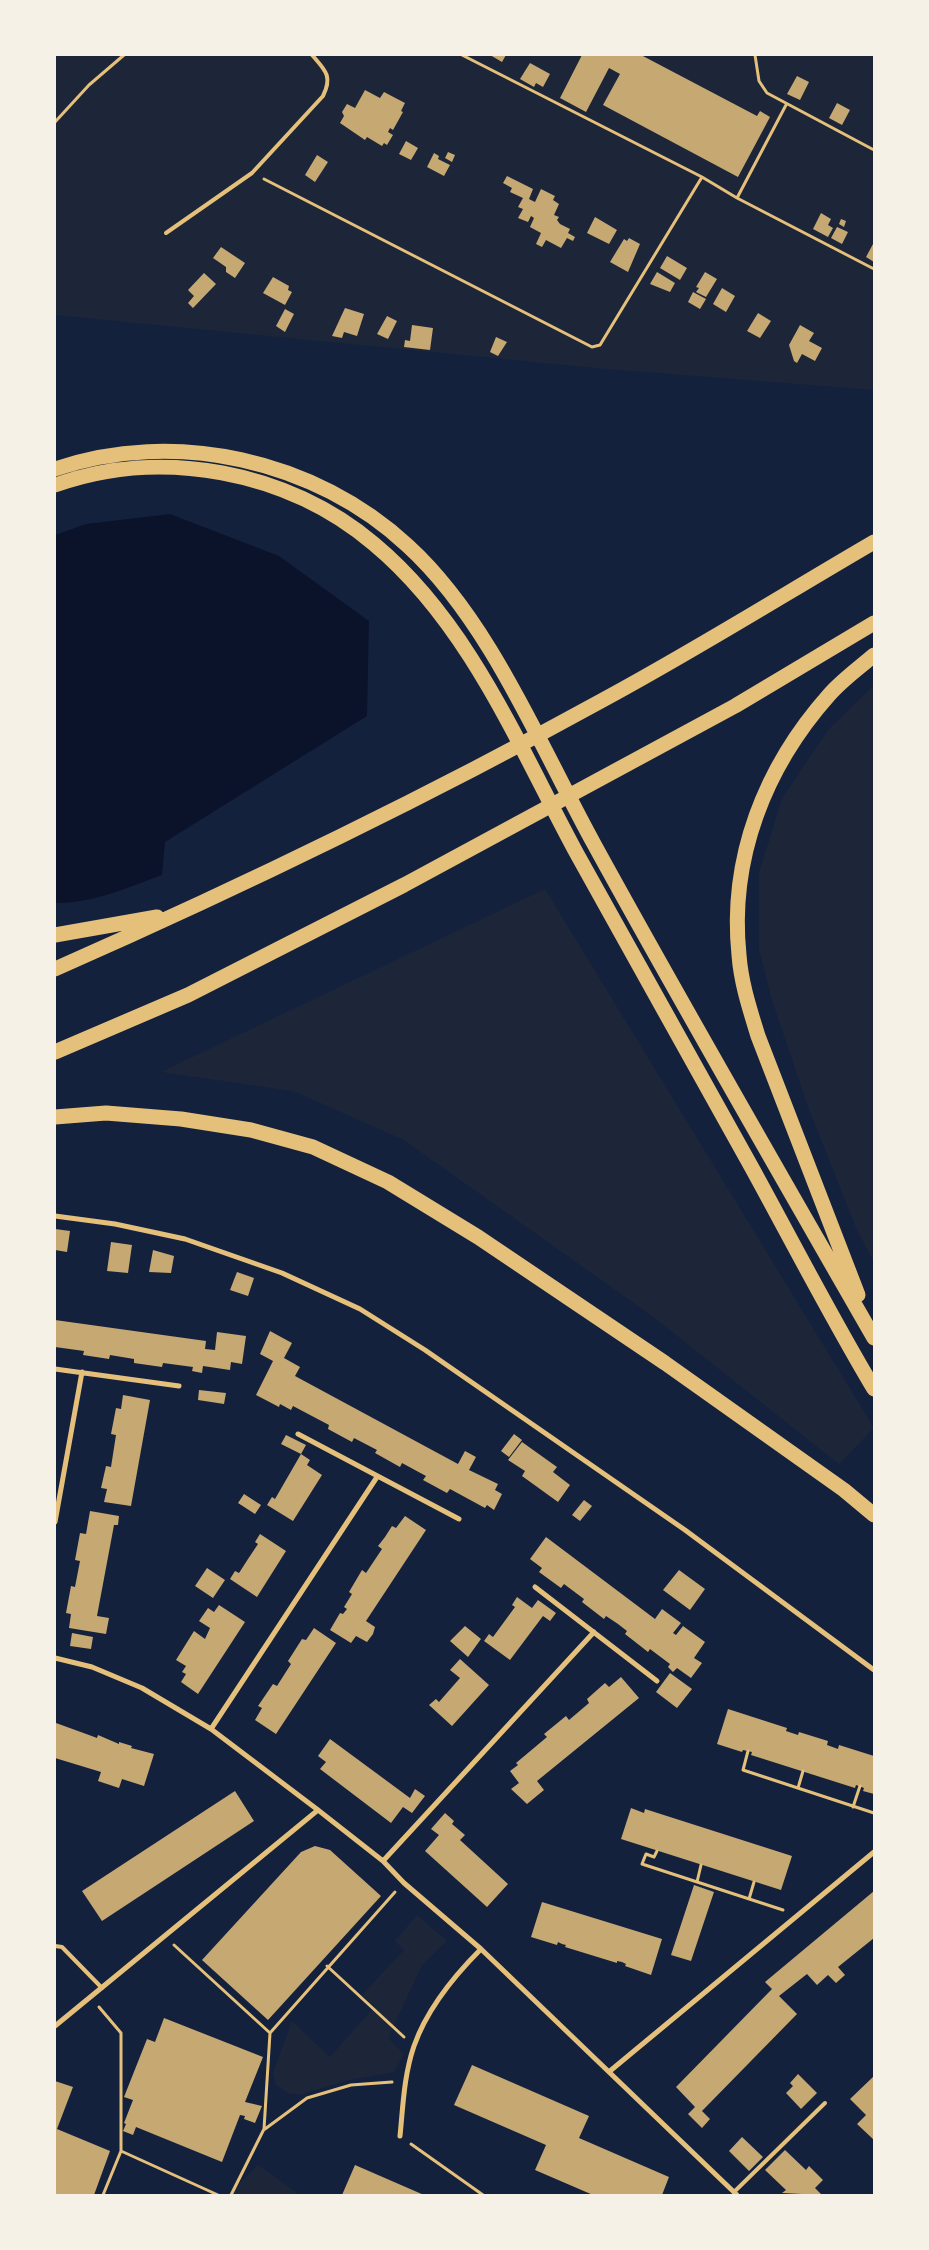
<!DOCTYPE html>
<html>
<head>
<meta charset="utf-8">
<style>
	body { margin:0 }
	#map { position:relative; width:929px; height:2250px; overflow:hidden; background:#14213d; font-family:Roboto,sans-serif }
	canvas { display:block }
	.frame { position:absolute; inset:0; border:56px solid #f6f1e7; pointer-events:none }
</style>
</head>
<body>
<div id="map">
<canvas width="929" height="2250"></canvas>
<div class="frame"></div>
</div>
<script>
const g = document.querySelector('canvas').getContext('2d');
g.lineJoin = 'round';
function fill(path, color) { g.fillStyle = color; g.fill(path, 'evenodd'); }
function trace(path, color, width, dash) { g.strokeStyle = color; g.lineWidth = width; g.lineCap = dash ? 'butt' : 'round'; g.setLineDash(dash || []); g.stroke(path); }
const green = new Path2D(`
	M55 55H874V390L596 368 55 315Z
	M874 685V1262L856 1228 807 1104 772 1000 759 949V873L782 798 829 729Z
	M545 889 874 1428 839 1464 652 1316 404 1140 293 1091 161 1072Z
	M417 1915 447 1941 422 1965 388 2038 404 2054 394 2072 349 2080 299 2095 288 2093 276 2085 273 2073 292 2021 330 2057 375 2006 362 1995 404 1950 395 1941Z
	M258 2165 300 2195H228Z`);
const water = new Path2D(`
	M170 514 279 556 369 621 367 716 165 842 162 875C129 887 91 904 55 903V535L86 524Z`);
const building = new Path2D(`
	M490 55H506L502 62Z
	M582 55H641L757 116 760 111 770 117 738 177 603 105 620 74 609 68 586 112 560 98Z
	M530 63 550 74 543 87 536 83 534 87 520 79Z
	M797 76 809 82 800 100 787 94Z
	M365 90 380 98 384 92 405 103 401 111 403 112 393 130 390 128 388 132 393 135 387 145 384 143 382 146 367 137 365 140 340 123 344 116 342 112 347 104 355 108Z
	M837 103 850 110 842 125 829 118Z
	M406 141 418 148 411 160 399 154Z
	M448 152 455 155 452 162 445 158Z
	M434 153 439 156 438 159 450 165 444 176 427 167Z
	M317 155 328 162 315 182 305 175Z
	M507 176 533 189 529 199 535 202 541 189 555 196 553 200 559 204 554 215 559 217 557 220 560 224 570 229 568 233 575 237 573 241 567 238 561 248 546 240 542 247 536 244 541 233 530 227 534 218 531 216 528 222 518 218 523 209 518 207 523 198 510 192 512 188 503 183Z
	M821 213 831 219 828 225 833 228 828 237 813 229Z
	M595 217 617 230 609 244 587 233Z
	M841 219 846 221 844 227 839 224Z
	M837 227 848 232 842 244 831 238Z
	M629 238 640 244 628 272 610 262 624 239 627 241Z
	M873 244H874V262L866 257Z
	M221 247 245 263 235 278 226 272V267L213 258Z
	M667 256 687 268 680 280 660 268Z
	M657 272 675 283 670 292 650 284Z
	M705 272 717 279 706 297 696 292 699 288 696 287Z
	M204 273 216 284 193 308 188 303 194 296 188 290Z
	M273 277 289 286 288 290 292 292 285 305 263 293Z
	M722 288 735 296 726 312 713 304Z
	M693 292 706 299 700 309 688 302Z
	M345 308 364 314 357 336 344 332 342 338 332 336Z
	M285 309 294 314 285 332 276 326Z
	M758 313 771 321 760 338 747 331Z
	M387 316 397 321 388 339 377 334Z
	M412 325 433 328 430 350 404 347 405 340 410 341Z
	M800 325 814 333 809 341 822 348 815 361 802 354 797 363 794 361 789 345Z
	M496 337 507 342 498 356 490 352Z
	M55 1229 70 1231 67 1252 55 1250Z
	M111 1242 132 1245 128 1273 107 1271Z
	M153 1250 174 1256 171 1273 149 1272Z
	M237 1272 254 1278 248 1296 230 1290Z
	M55 1320 206 1341 205 1349 215 1350 217 1332 246 1336 242 1364 231 1362 230 1370 203 1366 202 1373 192 1371 193 1367 163 1363 162 1367 134 1363V1359L110 1355 109 1359 83 1355 84 1351 55 1347Z
	M270 1331 292 1343 284 1358 300 1367 295 1376 458 1464 465 1451 476 1457 469 1470 498 1484 495 1490 502 1494 494 1510 487 1505 485 1508 450 1489 447 1493 423 1480 426 1476 402 1463 400 1467 375 1453 377 1450 354 1438 352 1442 328 1429 329 1425 293 1406 291 1410 280 1404 279 1407 256 1395 273 1361 260 1354Z
	M199 1390 226 1393 224 1404 198 1400Z
	M123 1395 150 1400 131 1506 104 1502 107 1489 101 1488 106 1466 111 1467 116 1435 111 1434 116 1408 121 1409Z
	M514 1434 522 1440 509 1457 501 1451Z
	M286 1435 306 1445 301 1454 281 1444Z
	M522 1442 557 1467 553 1472 570 1485 558 1502 522 1476 525 1471 508 1460Z
	M301 1454 310 1460 307 1465 322 1475 293 1521 267 1505 272 1497 275 1499Z
	M244 1494 261 1505 255 1514 238 1503Z
	M584 1500 592 1506 580 1521 572 1515Z
	M90 1511 119 1516 118 1525H114L97 1616 109 1618 106 1634 69 1628 71 1614 66 1613 71 1586 75 1587 80 1561 75 1560 80 1533 86 1534Z
	M405 1516 426 1530 366 1621 375 1627 373 1634 367 1642 356 1636 351 1643 330 1630 340 1613 343 1614 347 1609 344 1607 352 1594 349 1592 362 1570 366 1573 382 1549 378 1546 385 1537 392 1526 396 1528Z
	M260 1534 286 1551 257 1597 230 1579 235 1571 239 1573 248 1559 258 1544 255 1542Z
	M546 1537 655 1619 662 1609 681 1623 673 1633 676 1635 683 1626 705 1642 694 1658 702 1663 691 1678 677 1668 673 1672 668 1667 670 1664 650 1649 648 1652 625 1634 627 1631 618 1624 606 1616 604 1619 582 1602 584 1599 564 1584 561 1588 539 1572 542 1568 530 1559Z
	M207 1568 225 1580 213 1598 195 1586Z
	M679 1570 705 1589 690 1610 663 1590Z
	M517 1597 532 1608 538 1600 556 1613 550 1621 543 1616 510 1660 484 1641 489 1634 493 1637 515 1607 512 1605Z
	M219 1605 245 1622 198 1694 181 1682 186 1674 182 1672 186 1666 176 1660 194 1631 205 1639 210 1628 199 1621 208 1608 214 1612Z
	M465 1626 481 1639 468 1657 450 1641Z
	M314 1628 336 1643 276 1734 255 1720 262 1708 258 1706 273 1684 277 1686 291 1664 288 1661 302 1639 306 1640Z
	M72 1633 93 1637 91 1649 70 1646Z
	M460 1659 489 1685 452 1726 429 1705 436 1699 439 1702 460 1678 450 1670Z
	M670 1673 692 1689 677 1708 656 1692Z
	M621 1677 639 1698 537 1781 544 1790 527 1804 511 1789 519 1783 510 1771 518 1765 516 1763 547 1737 544 1734 566 1716 569 1720 589 1703 587 1699 605 1683 609 1687Z
	M728 1709 787 1728 786 1731 798 1735 799 1732 828 1741 827 1745 838 1749 839 1745 874 1756V1794L863 1791 864 1788 856 1785 855 1788 751 1755 752 1752 743 1750 742 1752 717 1744Z
	M56 1723 89 1735 97 1738 98 1735 119 1744V1742L132 1746 131 1748 154 1754 144 1786 122 1779 119 1788 98 1781 101 1772 55 1758Z
	M330 1739 410 1798 415 1789 425 1796 412 1813 403 1807 391 1823 320 1769 326 1762 318 1756Z
	M235 1791 254 1821 102 1921 82 1891Z
	M631 1808 644 1813 645 1809 792 1856 781 1890 621 1839Z
	M445 1813 454 1821 452 1824 465 1835 460 1840 508 1884 487 1907 425 1851 439 1835 431 1829Z
	M315 1846 330 1850 381 1896 268 2020 202 1960 301 1852Z
	M694 1885 714 1892 691 1961 671 1955Z
	M874 1891V1938L838 1967 845 1975 836 1983 828 1975 817 1985 807 1974 779 1996 797 2014 702 2111 710 2119 702 2128 688 2114 695 2107 676 2087 772 1989 765 1982Z
	M542 1902 662 1939 651 1975 625 1966 626 1964 622 1962 617 1961V1963L565 1947 566 1945 562 1944 558 1942 557 1945 531 1937Z
	M164 2018 263 2057 245 2102 262 2106 255 2123 244 2119 245 2116 240 2115 222 2162 136 2127 133 2135 123 2131 126 2124 124 2123 133 2100 124 2097 147 2039 155 2042Z
	M472 2065 589 2116 579 2138 669 2177 662 2195H593L535 2170 546 2145 454 2105Z
	M798 2074 817 2093 801 2109 786 2093 793 2086 790 2083Z
	M874 2076V2140L857 2124 866 2115 850 2099Z
	M55 2081 73 2087 57 2129 110 2151 94 2195 55 2194Z
	M742 2137 763 2157 749 2171 729 2151Z
	M785 2150 806 2170 809 2166 823 2180 815 2188 822 2195 782 2193 786 2190 765 2170Z
	M355 2165 424 2195H342Z`);
const path = new Path2D(`
	M462 55 702 177 737 198 874 269
	M755 55 759 81 767 93 874 150
	M55 122 89 85 124 55
	M264 179 592 347 600 345 702 177
	M737 198 786 105
	M748 1751 743 1770 874 1813
	M798 1788 803 1771
	M853 1807 860 1786
	M657 1851 654 1857 646 1854 642 1864 783 1910
	M697 1882 701 1865
	M749 1899 754 1882
	M174 1945 270 2033
	M327 1966 404 2037
	M99 2007 121 2033V2151L103 2195
	M265 2129 307 2098 351 2085 392 2082
	M411 2144 483 2195
	M121 2151 218 2195
	M231 2195 264 2129 270 2033 395 1892`);
const service = new Path2D(`
	M166 233 252 173 323 96C333 76 325 70 312 55
	M55 1946 62 1947 102 1988
	M734 2192 825 2103`);
const minor = new Path2D(`
	M55 1216 115 1224 185 1239 282 1273 360 1309 425 1350 685 1530 874 1670
	M55 1369 179 1386
	M298 1434 459 1519
	M55 1522 82 1372
	M535 1587 657 1681
	M55 1658 92 1667 142 1688 211 1729 318 1810 383 1861 404 1883 481 1949 737 2195
	M211 1729 377 1477
	M383 1861 594 1632
	M55 2026 318 1810
	M610 2071 874 1852
	M400 2136C403 2106 404 2075 414 2046 427 2009 454 1976 481 1949`);
const motorway = new Path2D(`
	M55 469C174 428 316 460 408 546 490 621 540 746 594 844 685 1010 780 1174 874 1338
	M55 485C161 447 288 471 374 544 470 624 519 747 577 854 635 959 694 1063 752 1168 792 1241 831 1317 874 1389
	M55 935 157 917
	M55 969C241 887 423 799 601 701 694 651 783 595 874 542
	M55 1052 188 995 404 885 735 706 874 623
	M55 1117 106 1113 181 1119 251 1130 313 1147 388 1182 478 1237 665 1363 844 1490 874 1515
	M858 1295 758 1036C750 1010 741 983 739 955 729 858 765 767 829 695 842 680 859 668 874 655`);
fill(green, '#1d2539');
fill(water, '#0b132b');
fill(building, '#c6a872');
trace(path, '#e5c07b', 3);
trace(service, '#e5c07b', 4);
trace(minor, '#e5c07b', 5);
trace(motorway, '#e5c07b', 15);
</script>
</body>
</html>
